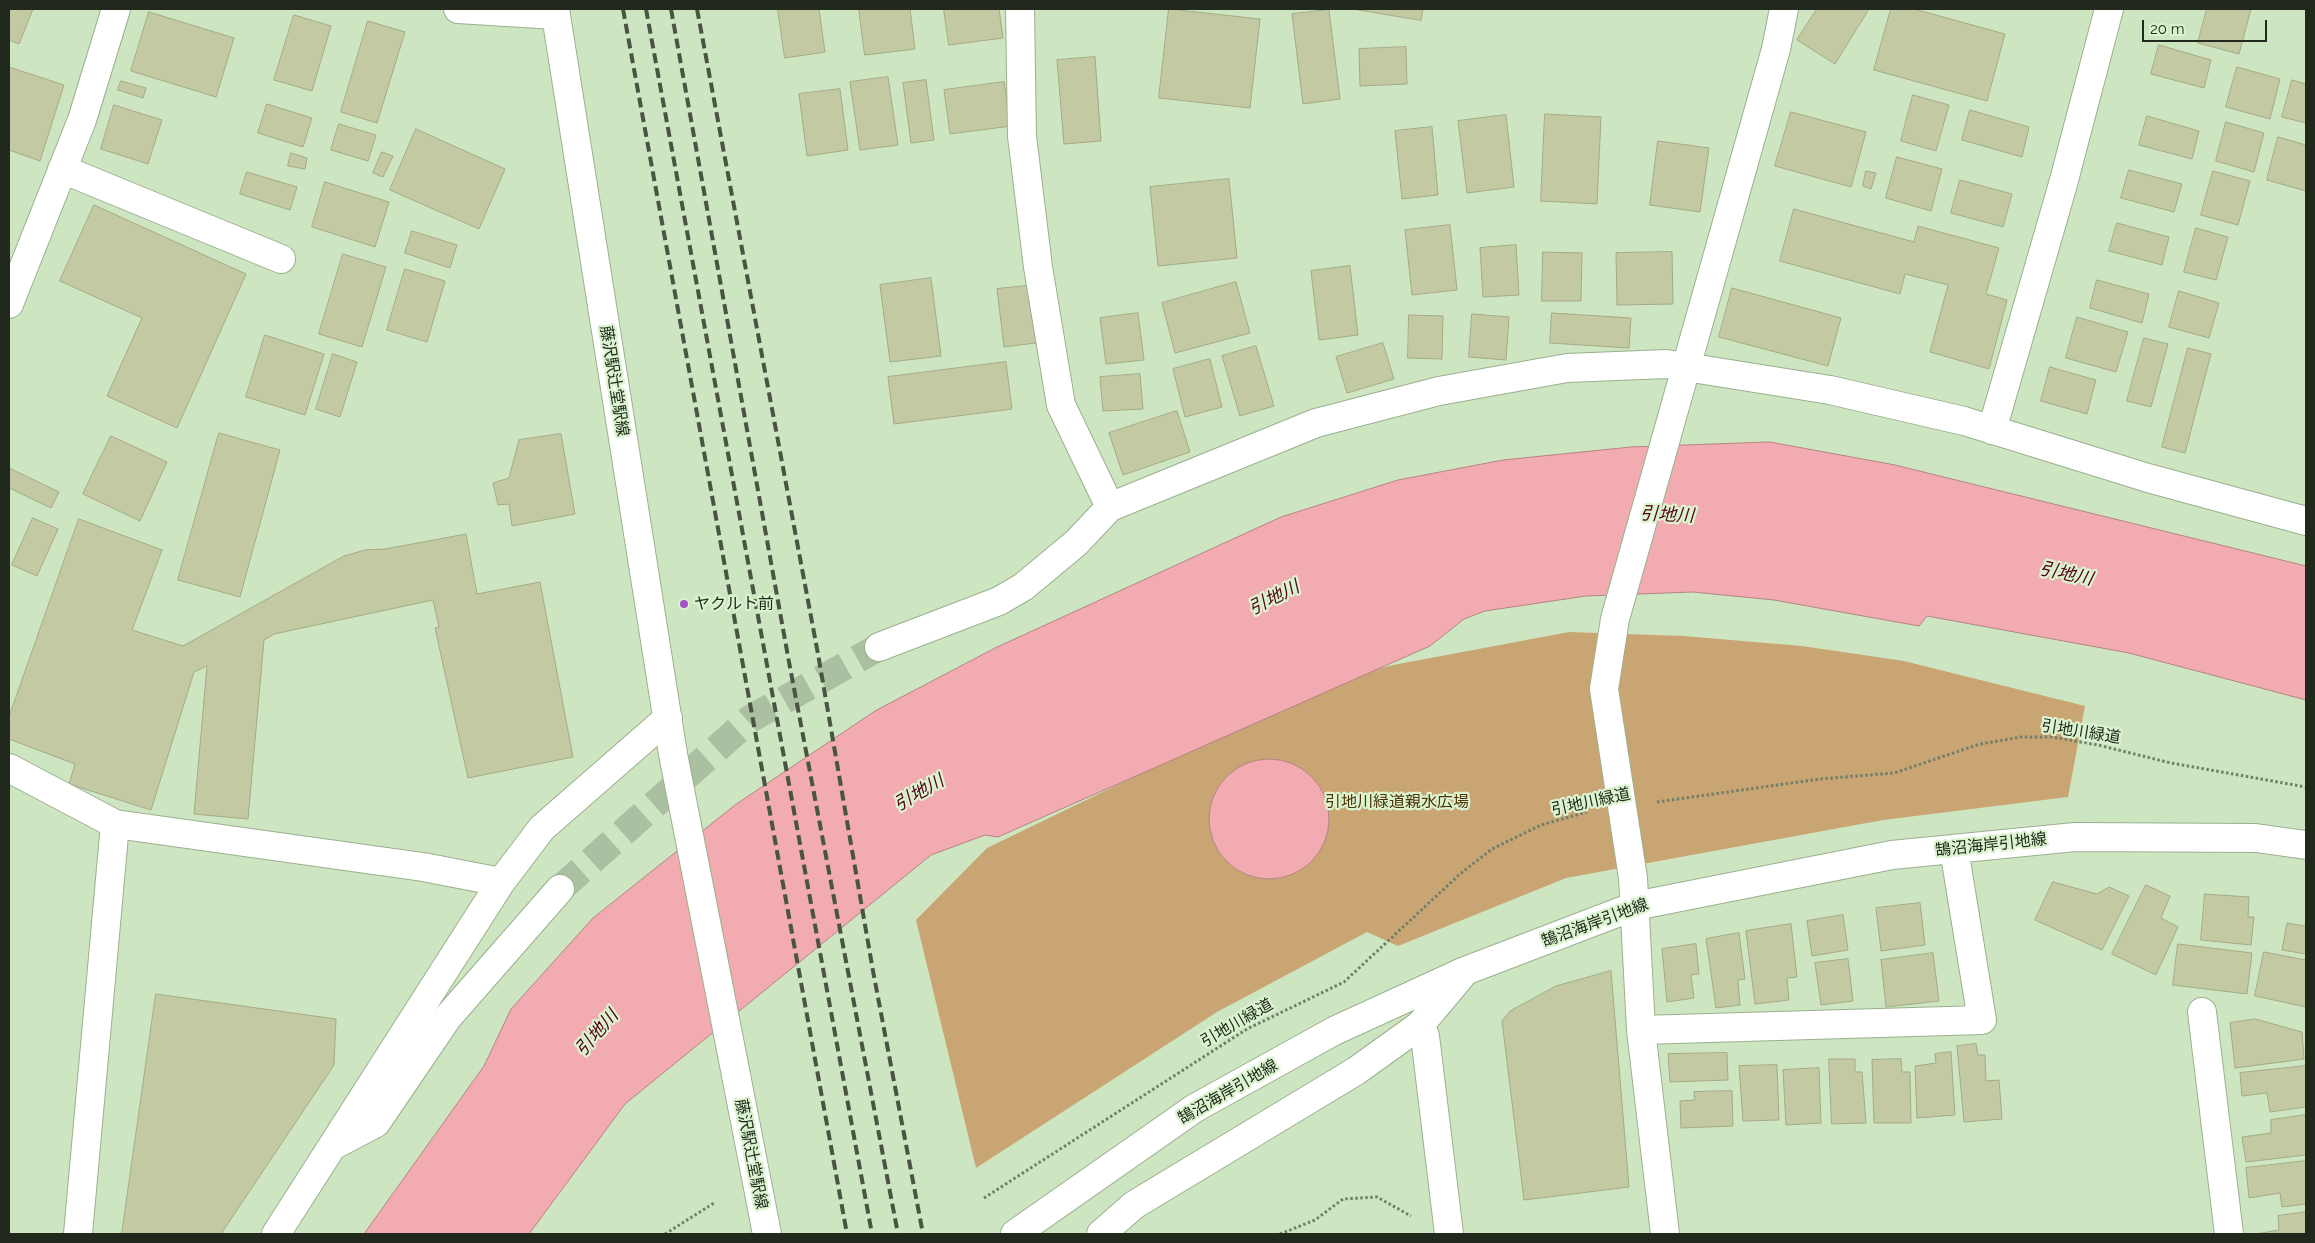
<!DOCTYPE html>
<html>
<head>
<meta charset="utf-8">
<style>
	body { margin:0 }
	#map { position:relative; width:2315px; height:1243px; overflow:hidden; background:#cee5c2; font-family:Raleway,sans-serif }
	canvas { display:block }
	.frame { position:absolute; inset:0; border:10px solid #21291c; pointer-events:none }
	.scale { position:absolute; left:2142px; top:20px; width:125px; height:22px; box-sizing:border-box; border:2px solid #21291c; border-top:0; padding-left:6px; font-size:15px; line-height:18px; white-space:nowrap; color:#21291c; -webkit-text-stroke:4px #dbf3cf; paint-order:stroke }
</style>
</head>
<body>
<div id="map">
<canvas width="2315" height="1243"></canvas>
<div class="frame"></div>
<div class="scale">20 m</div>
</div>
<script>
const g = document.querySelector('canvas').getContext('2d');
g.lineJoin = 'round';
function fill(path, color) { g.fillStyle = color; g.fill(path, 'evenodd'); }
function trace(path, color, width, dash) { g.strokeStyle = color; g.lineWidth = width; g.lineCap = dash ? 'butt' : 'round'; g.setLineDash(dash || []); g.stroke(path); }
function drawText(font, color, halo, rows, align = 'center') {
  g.font = font + ' Raleway,"Noto Sans JP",sans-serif'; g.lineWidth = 4.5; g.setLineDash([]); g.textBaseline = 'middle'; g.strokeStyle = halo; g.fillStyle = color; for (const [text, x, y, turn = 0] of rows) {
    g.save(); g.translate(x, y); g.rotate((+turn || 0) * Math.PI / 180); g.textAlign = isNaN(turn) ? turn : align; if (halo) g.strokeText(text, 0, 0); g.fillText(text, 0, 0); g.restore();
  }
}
const green = new Path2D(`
	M1569 632 1684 636 1802 646 1904 661 2085 706 2068 797 1883 820 1566 878 1398 946 1367 932 1217 1012 976 1168 916 920 987 848 1334 680 1393 665Z`);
const water = new Path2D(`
	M1770 442 1895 465 2306 566V700L2129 653 1927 616 1919 626 1774 600 1693 592 1586 596 1485 611 1464 619 1430 646 998 837 985 835 931 855 625 1104 529 1234H364L484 1066 511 1009 593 918 735 805 875 711 995 648 1281 517 1398 480 1503 460 1631 447Z
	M1209 819a60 60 0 1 1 120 0a60 60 0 1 1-120 0Z`);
const building = new Path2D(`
	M9 9H33L19 44 9 40Z
	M778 9H819L825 52 785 58Z
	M859 9H910L915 49 865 55Z
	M944 9H999L1003 38 949 45Z
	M1169 9 1260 19 1250 108 1159 98Z
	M1353 9H1423L1421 20Z
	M1817 9H1869L1835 64 1797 40Z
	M1891 9H1914L2005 34 1987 101 1874 70Z
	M2207 9H2251L2239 54 2198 43Z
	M1329 10 1340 99 1303 104 1292 14Z
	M149 12 234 38 216 97 131 71Z
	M294 15 331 26 312 91 274 80Z
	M368 21 405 32 377 123 341 112Z
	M2159 45 2211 60 2204 88 2151 74Z
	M1406 47 1407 84 1360 86 1359 49Z
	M1095 57 1101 141 1064 144 1057 60Z
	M9 67 64 85 40 161 9 150Z
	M2237 67 2280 79 2270 119 2226 107Z
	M888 77 898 145 860 150 850 82Z
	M926 80 934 140 911 143 903 83Z
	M2292 80 2306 84V123L2282 117Z
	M121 81 146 88 143 98 118 90Z
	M1004 82 1011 126 950 134 944 90Z
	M840 89 848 150 807 156 799 94Z
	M1913 95 1949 105 1936 151 1901 141Z
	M267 104 312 118 303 147 258 133Z
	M114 105 162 120 148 164 101 149Z
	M1970 110 2029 127 2022 157 1962 140Z
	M1791 112 1866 132 1851 187 1775 166Z
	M1545 114 1601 117 1597 204 1541 201Z
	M1506 115 1514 187 1467 193 1458 121Z
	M2147 116 2199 131 2192 159 2139 145Z
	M2226 122 2264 133 2254 172 2216 161Z
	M339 124 376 135 368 161 331 150Z
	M1432 127 1438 195 1402 199 1395 131Z
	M416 129 505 169 479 229 390 190Z
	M2278 137 2306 145V191L2267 180Z
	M1658 141 1709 148 1700 212 1650 205Z
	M382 152 393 156 383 177 373 173Z
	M291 153 307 158 305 169 288 166Z
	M1897 157 1942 169 1931 211 1886 198Z
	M2129 170 2182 184 2174 212 2121 198Z
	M1866 171 1876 173 1871 189 1863 186Z
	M2213 171 2250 181 2238 225 2201 215Z
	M247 172 297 187 290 210 240 194Z
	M1229 179 1237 258 1158 266 1150 187Z
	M1960 180 2012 194 2003 227 1951 213Z
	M325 182 389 202 375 247 312 227Z
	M94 205 246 274 177 428 107 396 142 318 60 281Z
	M1794 209 1914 242 1918 226 1999 248 1986 294 2007 300 1989 369 1930 352 1948 285 1905 274 1900 294 1780 261Z
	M2117 223 2169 237 2162 265 2109 251Z
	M1450 225 1457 290 1412 295 1405 230Z
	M2196 228 2228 237 2216 280 2184 272Z
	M412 231 457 245 450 268 405 253Z
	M1516 245 1519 295 1483 297 1480 248Z
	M1543 252 1582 253 1581 301H1542Z
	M1672 252 1673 304 1617 305 1616 253Z
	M343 254 386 267 362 347 319 334Z
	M1350 266 1358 335 1319 340 1311 271Z
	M405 269 445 281 427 342 387 330Z
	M931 278 941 356 890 362 880 285Z
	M2097 280 2149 294 2142 323 2090 308Z
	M1236 282 1250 333 1175 353 1162 303Z
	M1036 285 1043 342 1004 347 997 289Z
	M1732 288 1841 318 1828 366 1719 337Z
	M2179 291 2219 303 2209 338 2169 327Z
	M1138 313 1144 360 1106 364 1100 318Z
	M1552 313 1631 318 1629 348 1550 343Z
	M1472 314 1509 317 1506 360 1469 357Z
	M1409 315 1443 316 1442 359 1408 358Z
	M2077 317 2128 332 2116 372 2066 358Z
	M265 335 324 354 305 415 246 397Z
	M2144 338 2168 344 2151 407 2127 401Z
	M1383 343 1394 379 1347 393 1336 357Z
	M1256 346 1274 406 1240 416 1222 356Z
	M2188 348 2211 354 2185 453 2162 447Z
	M333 354 357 362 340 417 316 409Z
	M1210 359 1222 407 1185 417 1173 369Z
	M1006 362 1012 409 894 424 888 377Z
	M2050 367 2096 380 2087 414 2041 401Z
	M1140 374 1143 409 1103 411 1100 377Z
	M1177 411 1190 452 1123 475 1109 433Z
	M219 433 280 450 240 597 178 580Z
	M561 434 575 514 512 526 509 504 498 505 493 483 509 478 519 440Z
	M111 436 167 462 140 521 83 494Z
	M9 468 59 492 51 508 9 488Z
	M33 518 58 529 37 576 12 565Z
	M79 519 162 550 132 630 183 646 344 556 365 550 385 549 466 534 477 594 540 582 573 757 468 778 435 628 439 627 433 600 274 634 264 640 248 819 194 814 207 666 194 672 151 810 69 784 75 764 9 739V717Z
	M2053 882 2097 894 2109 887 2129 896 2102 950 2035 920Z
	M2146 885 2170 896 2161 918 2178 927 2156 975 2112 954Z
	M2205 894 2249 897 2248 917H2254L2251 945 2201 940Z
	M1920 903 1925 945 1881 951 1876 908Z
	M1843 915 1848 950 1812 956 1807 921Z
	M2306 921V954L2282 950 2287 923 2305 926Z
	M1791 924 1797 977 1787 978 1789 1000 1755 1004 1746 931Z
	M1739 933 1745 979 1738 980 1740 1005 1716 1008 1706 939Z
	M1696 944 1699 974 1691 975 1694 998 1667 1002 1662 949Z
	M2178 944 2252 953 2247 994 2173 985Z
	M2264 952 2306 960V1007L2255 996Z
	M1933 953 1939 1001 1886 1007 1881 960Z
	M1848 959 1853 1001 1821 1005 1815 963Z
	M1611 971 1629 1187 1524 1200 1502 1021 1510 1011 1556 986Z
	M156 994 336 1019 334 1065 221 1234H122Z
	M2255 1019 2302 1032 2304 1059 2235 1068 2230 1023Z
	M1976 1044 1978 1055H1985L1986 1081 1999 1080 2002 1119 1964 1122 1957 1046Z
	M1951 1052 1955 1115 1917 1118 1915 1066 1936 1063 1935 1054Z
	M1727 1053 1728 1080 1670 1082 1668 1054Z
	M1829 1059H1855V1072H1862L1866 1123 1832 1124Z
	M1901 1059 1902 1072H1910L1911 1123H1874L1872 1060Z
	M1777 1065 1779 1120 1743 1121 1739 1066Z
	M2306 1066V1107L2270 1112 2267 1093 2242 1096 2240 1073Z
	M1819 1068 1821 1123 1786 1125 1783 1070Z
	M1732 1091 1733 1126 1681 1128 1680 1101 1695 1100 1694 1092Z
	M2306 1115V1155L2246 1162 2242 1137 2271 1133V1120Z
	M2306 1161V1204L2282 1207 2280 1193 2249 1198 2246 1168Z
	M2306 1212V1234H2256L2279 1230 2278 1216Z`);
const minorTunnel = new Path2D(`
	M560 889 750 719 879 647`);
const path = new Path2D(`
	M1657 802 1820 779 1894 773 1980 744 2021 737H2052L2098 745 2171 763 2306 787
	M984 1198 1247 1029 1344 982 1460 874 1492 849 1541 825 1587 812
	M665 1234 714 1203
	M1280 1234 1315 1220 1343 1199 1377 1197 1411 1216`);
const minor = new Path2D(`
	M458 9 555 15
	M555 9 673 754
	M62 169 281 259
	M9 304 82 120 116 9
	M1992 430 2063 184 2109 9
	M1110 507 1316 423 1439 391 1567 368 1667 364 1830 390 1964 421 2148 478 2306 521
	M879 647 999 601 1023 587 1076 543 1110 507 1061 405 1038 267 1022 136 1020 9
	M9 768 115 824 423 867 501 882
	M2202 1012 2229 1234
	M1420 1025 1425 1036 1449 1234
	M1641 1030 1982 1020 1954 849
	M736 1075 767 1234
	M336 1144 376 1123 448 1017 560 889
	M78 1234 115 824
	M276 1234 501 882 542 828 668 718
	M1015 1234 1195 1108 1334 1031 1465 971 1635 906 1892 855 2075 837 2256 838 2306 845
	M1101 1234 1134 1205 1356 1071 1420 1025 1461 976
	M1665 1234 1641 1030 1633 878 1604 689 1615 619 1776 49 1784 9`);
const rail = new Path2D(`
	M623 9 847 1234
	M646 9 872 1234
	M671 9 789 662 898 1234
	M697 9 818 654 873 971 923 1234`);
const minorBridge = new Path2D(`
	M673 754 736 1075`);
const markers = [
	[684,604,5,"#a354c5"]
];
const streetNames = [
	["藤沢駅辻堂駅線",614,381,81],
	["引地川緑道",2081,732,9],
	["引地川緑道",1591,802,-12],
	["鵠沼海岸引地線",1991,845,-6],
	["鵠沼海岸引地線",1595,923,-20],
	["引地川緑道",1237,1023,-30],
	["鵠沼海岸引地線",1228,1092,-30],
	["藤沢駅辻堂駅線",751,1154,79]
];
const poiNames = [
	["ヤクルト前",694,604]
];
const parkNames = [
	["引地川緑道親水広場",1397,802]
];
const waterNames = [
	["引地川",1667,515,3],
	["引地川",2066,574,12],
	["引地川",1274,598,-27],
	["引地川",919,793,-30],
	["引地川",597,1033,-49]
];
fill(green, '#c9a573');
fill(water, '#f2abb0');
trace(water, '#b38484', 1);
fill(building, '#c3c9a2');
trace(building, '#a4aa84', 1);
trace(minorTunnel, '#abbfa1', 28, [28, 14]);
trace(minor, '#9ab08e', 30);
trace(path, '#717f68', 3, [2.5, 2.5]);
trace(minor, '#fff', 28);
trace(rail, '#495542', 4, [10, 5]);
trace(minorBridge, '#9ab08e', 30, []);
trace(minorBridge, '#fff', 28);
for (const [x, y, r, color] of markers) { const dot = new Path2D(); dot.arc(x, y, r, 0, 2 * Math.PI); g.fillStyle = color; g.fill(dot); trace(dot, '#dbf3cf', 2); }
drawText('16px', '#21291c', '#dbf3cf', streetNames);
drawText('16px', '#21291c', '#dbf3cf', poiNames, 'left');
drawText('16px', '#4d3306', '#dbf3cf', parkNames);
drawText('italic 18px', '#540017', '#dbf3cf', waterNames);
</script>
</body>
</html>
